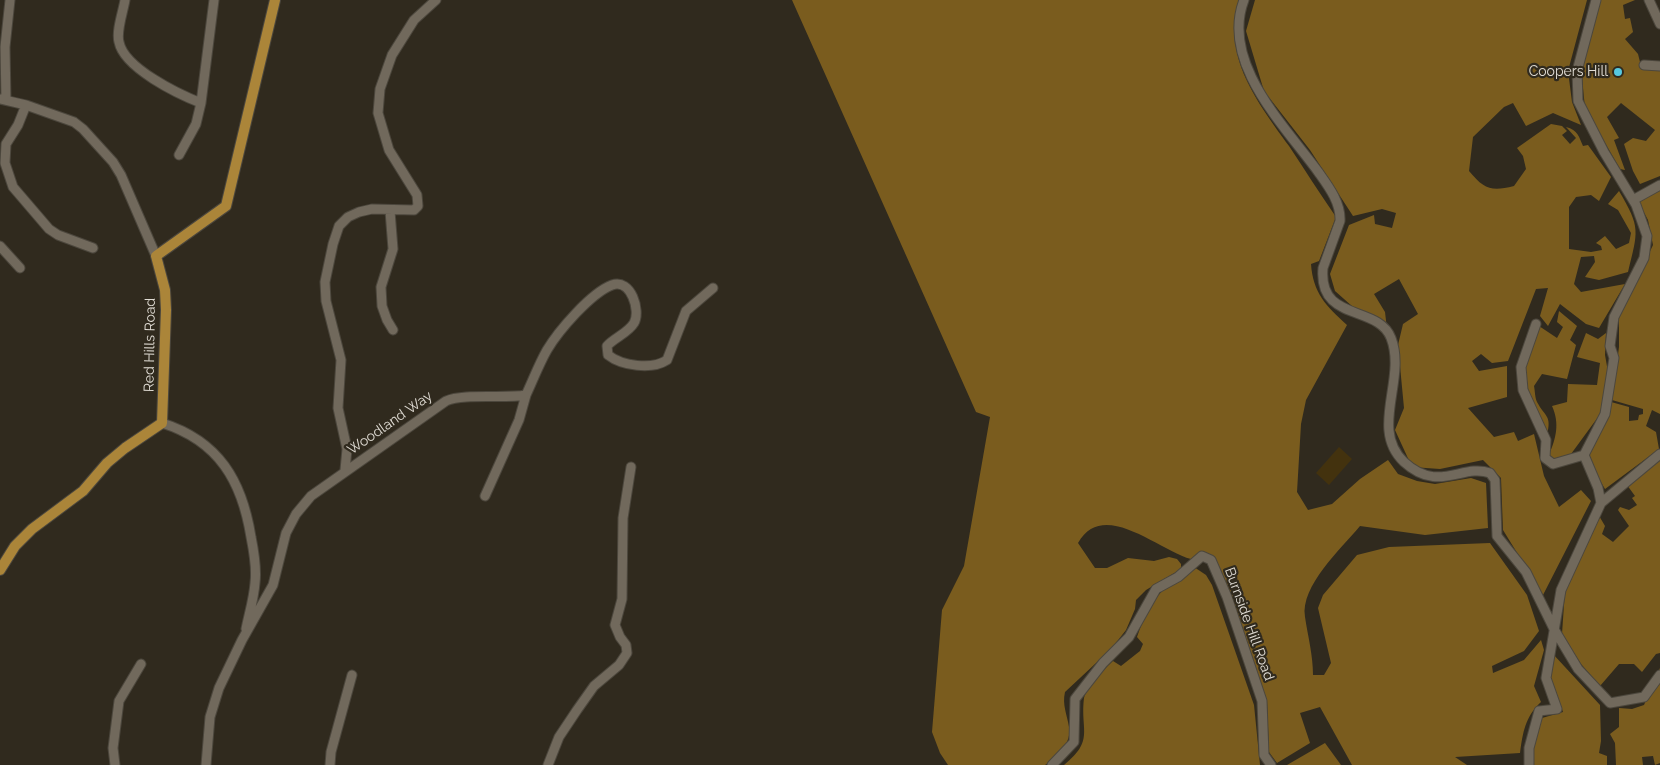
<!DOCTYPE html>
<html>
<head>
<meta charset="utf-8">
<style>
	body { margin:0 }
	canvas { display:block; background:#302a1e }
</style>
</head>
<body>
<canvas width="1660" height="765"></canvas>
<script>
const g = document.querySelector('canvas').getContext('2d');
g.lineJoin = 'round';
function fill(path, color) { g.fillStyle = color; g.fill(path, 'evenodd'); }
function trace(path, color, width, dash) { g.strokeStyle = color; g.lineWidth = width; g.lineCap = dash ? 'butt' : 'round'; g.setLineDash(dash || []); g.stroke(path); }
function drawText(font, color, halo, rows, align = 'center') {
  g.font = font + ' Raleway,sans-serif'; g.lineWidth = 4.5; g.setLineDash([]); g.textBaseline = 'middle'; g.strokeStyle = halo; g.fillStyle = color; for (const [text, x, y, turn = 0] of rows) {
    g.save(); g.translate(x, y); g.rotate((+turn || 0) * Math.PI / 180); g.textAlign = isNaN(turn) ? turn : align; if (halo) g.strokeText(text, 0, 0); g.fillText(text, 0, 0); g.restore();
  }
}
const green = new Path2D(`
	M1339 447 1352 459 1329 485 1316 473Z`);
const forest = new Path2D(`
	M792 0H1241C1219 54 1259 104 1289 146 1305 170 1320 194 1336 217L1319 261 1311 264C1313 293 1326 306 1347 325L1306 400 1301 424 1297 492 1308 510 1332 504 1360 479 1388 460 1398 474 1417 481 1435 484 1471 478 1486 483 1488 528 1425 535 1360 526C1341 549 1300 586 1305 617 1308 637 1313 655 1313 675H1324L1331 663 1318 608 1323 595 1357 555 1389 547 1490 543 1527 595 1539 631 1524 651 1492 666 1493 673 1524 660 1541 640 1544 650 1534 686 1541 702C1525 717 1523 732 1520 753L1455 757 1467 765H1352L1320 707 1300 713 1310 743 1277 763 1269 752 1267 702 1215 560C1207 560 1198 561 1191 559 1158 550 1103 498 1078 543L1095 568H1107L1128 558 1154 561 1169 557 1177 559 1181 564V569L1146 590 1136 600 1135 609 1126 630 1111 649 1065 692C1062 705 1067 714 1069 727 1072 742 1058 758 1045 765H948L940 753 932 732 942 610 964 566 990 417 976 412Z
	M1255 0H1587L1568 71 1572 102 1581 125 1553 113 1526 126 1513 103 1504 107 1473 137 1469 171C1484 189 1491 192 1514 186L1526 169 1523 156 1517 148 1551 124 1562 126 1567 131 1562 135 1570 144 1576 138 1566 127C1578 130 1579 137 1583 146L1588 145 1611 177 1599 201 1591 195 1576 197 1569 207V249L1591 252 1602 250 1601 246 1596 243 1605 236 1616 249 1629 243 1631 233 1618 210 1608 204 1619 191C1641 228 1638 231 1628 272L1599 280 1585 277 1595 262 1594 256 1581 257 1574 284 1581 292 1625 284 1599 328 1586 324 1560 304 1548 326 1540 316 1548 288 1536 289 1508 361 1492 363 1481 354 1472 361 1479 371 1507 366V397L1468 408 1494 437 1514 432 1518 441 1534 434 1544 476 1559 507 1581 490 1591 501 1543 595 1503 530 1501 478 1483 460 1440 469 1412 467 1395 430 1404 408 1398 345 1403 324 1418 314 1399 279 1374 294 1385 312 1388 338 1335 291 1330 274 1349 225 1374 215 1375 224 1392 228 1396 213 1382 209 1353 216 1310 150 1264 91 1246 31Z
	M1600 0H1635L1623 5 1625 19 1630 18 1633 32 1625 39 1638 54 1641 66 1660 68V176L1640 184 1633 171 1624 144 1633 138 1646 141 1655 130 1621 103 1607 117 1619 138 1614 140 1625 170 1620 169 1585 108 1581 68Z
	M1660 188V414L1652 410 1646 426 1656 432 1659 449 1605 489 1586 457 1610 414 1611 402 1629 407V421L1638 420 1639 415 1643 414V409L1612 400 1619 347V317L1653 245 1648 220 1638 201Z
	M1559 311 1577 326 1570 340 1576 345 1567 379 1542 374 1534 386C1535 391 1535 398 1537 402 1545 417 1552 415 1547 435L1529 396 1525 366 1539 326 1557 338 1563 327 1557 322Z
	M1586 333 1598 339 1606 333 1605 355 1608 372 1601 413 1571 454 1554 459 1549 455C1556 438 1560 424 1552 406L1567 402 1568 384 1597 385 1600 363 1577 357Z
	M1660 459V653L1656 654 1642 672 1634 664H1619L1600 686 1581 664 1562 634 1565 590 1598 514 1605 526 1602 534 1613 542 1629 526 1618 510 1620 507 1629 510 1637 505 1632 498 1635 496 1627 485Z
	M1194 567 1206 575 1212 585 1254 705 1260 765H1064C1095 740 1080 731 1084 698 1086 689 1106 667 1113 661L1121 666 1140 651 1143 644 1137 637C1152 595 1159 592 1194 567Z
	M1553 654 1600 705 1601 741 1599 753 1607 756V765H1533L1534 746 1542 718 1563 712 1550 675Z
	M1660 668V763L1655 765 1653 756 1642 757 1643 765H1616L1615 743 1610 734 1619 727V708L1632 709 1644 705Z
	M1325 743 1341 765H1287Z`);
const minor = new Path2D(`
	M125 0C123 12 116 31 119 42 124 68 178 94 201 103
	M1244 0C1220 63 1285 126 1319 173 1329 187 1341 203 1340 221L1323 268C1318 323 1378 304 1391 338 1407 379 1369 429 1404 462 1439 494 1462 463 1490 473L1495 480 1497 536 1526 572 1554 629 1578 669 1610 703 1644 697 1660 675
	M1596 0 1577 71 1578 101 1604 152 1636 205 1647 236 1644 258 1614 317 1610 346 1614 358 1605 414 1584 455 1598 488 1601 503
	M1649 0 1660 24
	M1644 65 1660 66
	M0 99 26 105 74 122 83 129 113 162 121 175 156 256
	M6 100 5 47 10 0
	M26 105 18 125 6 144 5 163 13 187 49 229 58 235 93 248
	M179 155 196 124 201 103 214 0
	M1633 200 1660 185
	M390 211 393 249 381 287 382 306 387 320 393 330
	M0 246 20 268
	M1536 324 1521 367 1523 390 1546 440 1545 458 1553 464 1584 455
	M162 423C219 441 242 481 251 537 254 552 257 568 255 583 254 598 249 614 246 629
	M345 470 347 449 338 408 341 360 326 301 325 282 333 244 339 226 348 217 359 212 372 209 414 210 418 206 417 195 389 150 378 113 380 89 392 55 414 20 436 0
	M485 496 519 420 526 395
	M115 765 113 748 119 701 141 664
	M206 765 210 717 219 688 242 640 273 585 286 533 296 514 311 496 446 401C464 393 504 399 526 395 533 380 539 364 547 350 559 330 591 293 612 285 631 278 641 311 634 323 628 333 614 338 607 346L608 355C622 366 652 370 667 360L686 311 713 288
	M330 765 331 752 352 675
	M548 765 559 737 577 710 594 686 619 665 627 653 626 645 620 637 615 625 622 599 623 518 631 467
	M1052 765 1074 742 1075 699 1103 663 1129 637 1156 589 1178 577 1202 556 1211 560 1227 597 1262 701 1264 755 1271 765
	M1529 765V748L1539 711 1557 709 1546 678 1561 590 1601 503 1660 454`);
const major = new Path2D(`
	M0 570 15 546 32 529 83 491 107 463 125 448 162 423 166 310 165 290 156 256 226 206 275 0`);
const markers = [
	[1618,72,5,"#56c9e1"]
];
const poiNames = [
	["Coopers Hill",1608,72]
];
const streetNames = [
	["Red Hills Road",150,345,-89],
	["Woodland Way",390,423,-35],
	["Burnside Hill Road",1249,624,70]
];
fill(green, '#43320e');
fill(forest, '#7a5c1e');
trace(minor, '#4c473d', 11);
trace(major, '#4c473d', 12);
trace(minor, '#71695c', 9);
trace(major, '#ab8539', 10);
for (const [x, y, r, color] of markers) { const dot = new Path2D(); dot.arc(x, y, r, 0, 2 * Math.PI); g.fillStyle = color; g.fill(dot); trace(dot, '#302a1e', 2); }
drawText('14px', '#e1ddd5', '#302a1e', poiNames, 'right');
drawText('14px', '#e1ddd5', '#302a1e', streetNames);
</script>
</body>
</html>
